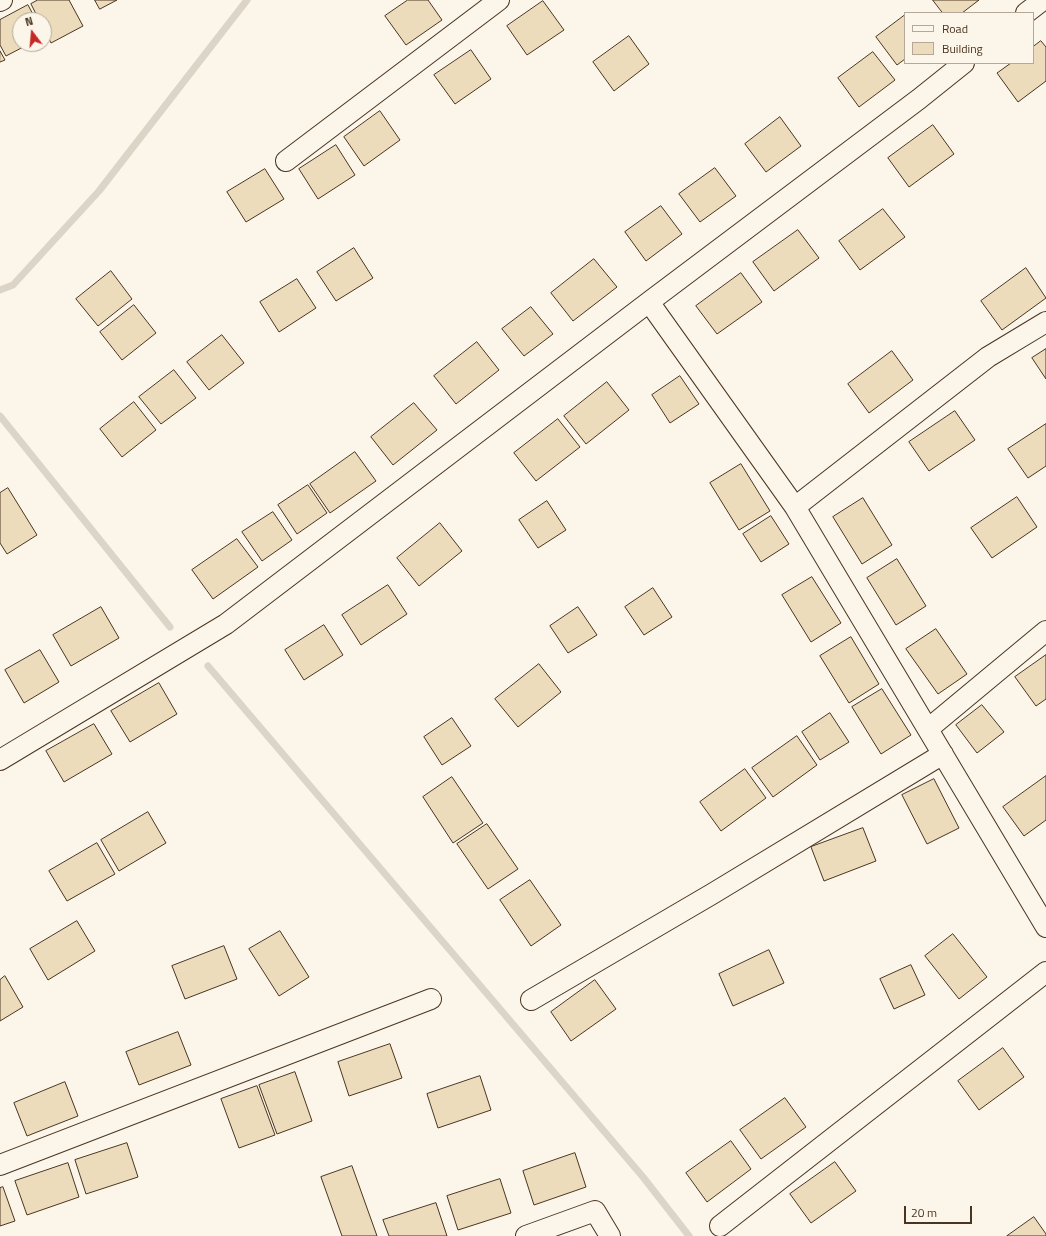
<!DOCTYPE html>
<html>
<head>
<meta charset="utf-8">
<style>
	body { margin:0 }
	#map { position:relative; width:1046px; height:1236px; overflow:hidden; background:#fbf6e9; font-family:"Titillium Web",sans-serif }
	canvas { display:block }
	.legend { position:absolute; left:904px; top:12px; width:130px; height:52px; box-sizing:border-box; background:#fbf6e9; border:1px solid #b4a999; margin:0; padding:5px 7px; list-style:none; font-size:12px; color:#4a3520 }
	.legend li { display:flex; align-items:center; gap:8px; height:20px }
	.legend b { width:20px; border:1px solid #b4a999 }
	.north { position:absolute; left:12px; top:12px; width:40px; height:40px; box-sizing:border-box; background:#fbf6e9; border:1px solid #b4a999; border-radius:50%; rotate:344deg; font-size:11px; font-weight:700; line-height:16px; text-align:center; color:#4a3520 }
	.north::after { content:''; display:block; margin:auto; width:14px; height:18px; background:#c62828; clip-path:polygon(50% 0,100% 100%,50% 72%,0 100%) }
	.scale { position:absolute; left:904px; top:1206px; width:68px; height:18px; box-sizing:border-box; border:2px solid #4a3520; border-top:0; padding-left:5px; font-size:12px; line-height:14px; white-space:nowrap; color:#4a3520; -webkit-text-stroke:3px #fbf6e9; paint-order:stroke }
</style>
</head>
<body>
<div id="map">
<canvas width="1046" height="1236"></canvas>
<ul class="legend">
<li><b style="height:5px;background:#fbf6e9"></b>Road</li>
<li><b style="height:11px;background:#ecdcbc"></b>Building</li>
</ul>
<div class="north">N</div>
<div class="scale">20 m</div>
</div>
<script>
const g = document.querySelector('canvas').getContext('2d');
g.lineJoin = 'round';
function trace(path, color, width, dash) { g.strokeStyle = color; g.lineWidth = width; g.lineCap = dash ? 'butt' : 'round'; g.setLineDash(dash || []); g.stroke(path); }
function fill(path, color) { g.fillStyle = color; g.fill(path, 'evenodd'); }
const stream = new Path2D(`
	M0 290 13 285 99 191 247 0
	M0 416 170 627
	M208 666 643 1177 689 1236`);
const building = new Path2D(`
	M38 0H69L83 26 51 43 44 29V20H39L31 4Z
	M95 0H117L100 9Z
	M408 0H428L442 20 406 45 385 16Z
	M933 0H979L962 13H943Z
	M543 1 564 30 527 55 507 26Z
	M28 5 36 20H20V44H29L6 56 0 45V20Z
	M905 15V59L897 65 876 37Z
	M629 36 649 64 614 91 593 62Z
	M1041 41 1046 47V81L1018 102 997 73 1011 63H1033V47Z
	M471 50 491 79 455 104 434 75Z
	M0 51 5 60 0 62Z
	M873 52 895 80 859 107 838 78Z
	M380 111 400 140 364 166 344 137Z
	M780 117 801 146 766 172 745 144Z
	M933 125 954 154 909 187 888 158Z
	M336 145 355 175 318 199 299 169Z
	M715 168 736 196 700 222 679 194Z
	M265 169 284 199 246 222 227 192Z
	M661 206 682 234 646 261 625 232Z
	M883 209 905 237 860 270 839 241Z
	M798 230 819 258 774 291 753 262Z
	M354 248 373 278 336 301 317 272Z
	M594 259 617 287 573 321 551 293Z
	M1026 268 1046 298 1002 330 981 301Z
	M111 271 132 299 98 326 76 299Z
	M741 273 762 302 717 334 696 306Z
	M297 279 316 308 279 332 260 302Z
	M134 305 156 333 122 360 100 332Z
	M531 307 553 334 524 356 502 329Z
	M222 335 244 363 209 390 187 362Z
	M477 342 499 370 456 404 434 376Z
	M1046 349V379L1032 358Z
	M892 351 913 380 869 413 848 384Z
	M174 370 196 398 161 424 139 397Z
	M680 376 699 404 670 423 652 395Z
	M607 382 629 410 586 444 564 416Z
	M134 402 156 430 122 457 100 429Z
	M414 403 437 430 393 465 371 437Z
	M955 411 975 440 929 471 909 442Z
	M558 419 580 447 536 481 514 453Z
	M1046 424V466L1028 478 1008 449Z
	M355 452 376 481 330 513 310 484Z
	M741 464 770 511 739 530 710 483Z
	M308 485 327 513 297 534 278 505Z
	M8 488 37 535 7 554 0 543V493Z
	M1017 497 1037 527 992 558 971 528Z
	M863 498 892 545 862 564 833 517Z
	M547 501 566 530 538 548 519 520Z
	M273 512 292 540 262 561 242 532Z
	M771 516 789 544 761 562 743 534Z
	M440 523 462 551 419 586 397 558Z
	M237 539 258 567 213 599 192 570Z
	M897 559 926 606 896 625 867 578Z
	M812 577 841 623 811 642 782 595Z
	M388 585 407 614 361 645 342 615Z
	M653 588 672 617 644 635 625 607Z
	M101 607 119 638 71 666 53 635Z
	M578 607 597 635 568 653 550 626Z
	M324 625 343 655 304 680 285 650Z
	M936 629 967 674 938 694 906 649Z
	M851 637 879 684 849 703 820 656Z
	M40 650 59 682 24 703 5 670Z
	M1046 655V699L1036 706 1015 677Z
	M539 664 561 692 518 727 495 699Z
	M159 683 177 714 130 742 111 711Z
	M882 689 911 735 881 754 852 707Z
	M982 705 1004 732 977 753 956 725Z
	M830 713 849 742 820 760 802 732Z
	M452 718 471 746 442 765 424 737Z
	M94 724 112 754 64 782 46 751Z
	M797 736 817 765 773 797 752 768Z
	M745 769 766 798 721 831 700 802Z
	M1046 776V820L1024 836 1003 807Z
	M452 777 483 823 453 843 423 797Z
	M934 779 959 828 927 844 902 795Z
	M148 812 166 843 119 871 101 840Z
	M487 824 518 869 488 889 457 844Z
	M863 828 876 861 824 881 811 847Z
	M97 843 115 874 67 901 49 871Z
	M530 880 561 925 531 946 500 900Z
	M77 921 95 951 48 980 30 949Z
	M280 931 309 977 279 996 249 949Z
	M953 934 987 977 959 999 925 956Z
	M224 946 237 979 185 999 172 966Z
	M769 950 784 983 733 1006 719 974Z
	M911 965 925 995 894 1009 880 979Z
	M5 976 23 1007 0 1021V980Z
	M595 980 616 1009 571 1041 551 1012Z
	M178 1032 191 1065 139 1085 126 1052Z
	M390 1044 402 1078 349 1096 338 1062Z
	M1003 1048 1024 1077 979 1110 958 1081Z
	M295 1072 312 1121 277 1134 259 1085Z
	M480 1076 491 1110 438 1128 427 1094Z
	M65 1082 78 1116 27 1136 14 1103Z
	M257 1086 275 1135 239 1148 221 1099Z
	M785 1098 806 1127 761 1159 740 1130Z
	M731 1141 751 1169 707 1202 686 1173Z
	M127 1143 138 1177 86 1194 75 1160Z
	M575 1153 586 1187 534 1205 523 1171Z
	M835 1162 856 1191 811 1223 790 1194Z
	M68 1163 79 1197 27 1215 15 1181Z
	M352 1166 377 1236H342L321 1177Z
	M500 1179 511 1213 458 1230 447 1196Z
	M3 1187 15 1221 0 1226V1188Z
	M436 1203 447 1236H389L383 1220Z
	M1034 1217 1046 1234V1236H1007Z`);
const minor = new Path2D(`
	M0 1 2 0
	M1026 13 1043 0
	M286 161 499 0
	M649 302 795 507 1046 927
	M795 507 988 357 1046 322
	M928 729 1046 631
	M0 760 226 624 649 302 919 99 964 63
	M531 1000 712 894 943 754
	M0 1165 431 999
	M720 1226 1046 972
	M526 1236 595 1211 610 1236`);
trace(stream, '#dcd4c6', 7);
fill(building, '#ecdcbc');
trace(building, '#4a3520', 1);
trace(minor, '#4a3520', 22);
trace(minor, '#fbf6e9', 20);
</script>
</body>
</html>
